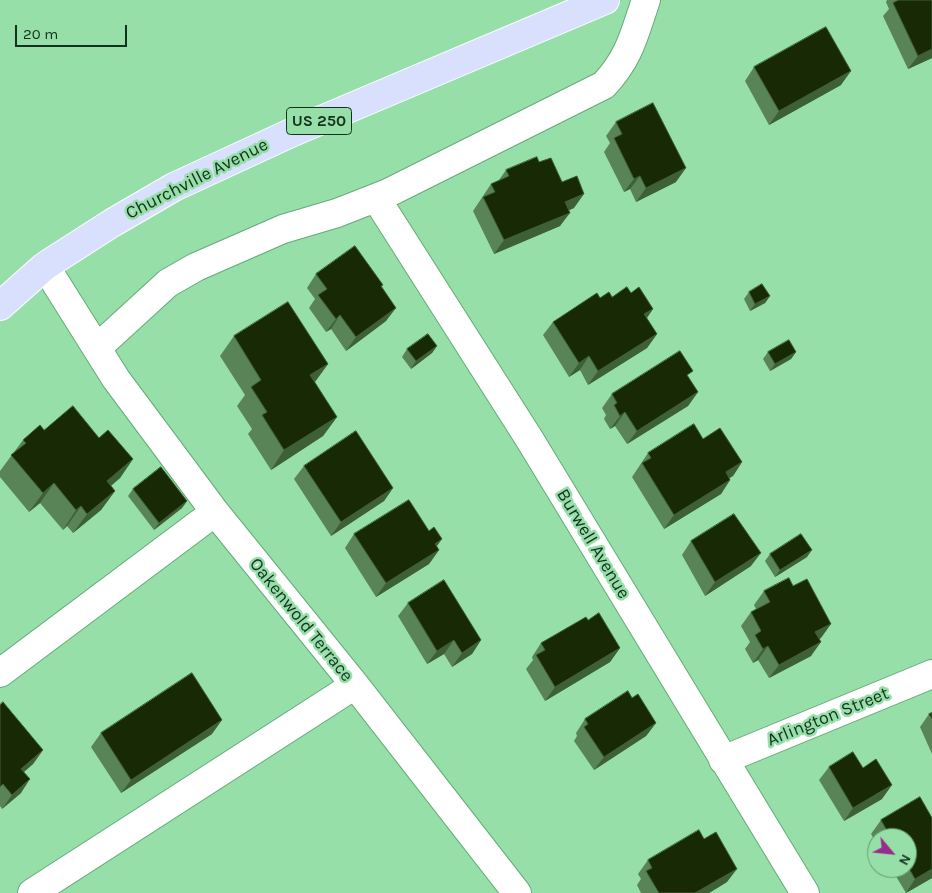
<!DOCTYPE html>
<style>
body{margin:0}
#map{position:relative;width:932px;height:893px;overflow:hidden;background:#97dfa9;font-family:Karla,sans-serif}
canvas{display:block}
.north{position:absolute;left:867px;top:828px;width:50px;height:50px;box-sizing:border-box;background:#97dfa9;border:1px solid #639971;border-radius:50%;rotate:118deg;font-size:14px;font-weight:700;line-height:20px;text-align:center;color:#14311d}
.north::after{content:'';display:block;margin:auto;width:18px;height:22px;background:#972c8e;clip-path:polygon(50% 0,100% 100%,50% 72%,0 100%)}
.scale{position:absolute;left:15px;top:25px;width:112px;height:22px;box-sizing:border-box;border:2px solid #14311d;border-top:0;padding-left:6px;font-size:15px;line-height:18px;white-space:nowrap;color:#14311d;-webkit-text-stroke:4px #97dfa9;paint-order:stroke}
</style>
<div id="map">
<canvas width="932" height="893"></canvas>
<div class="north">N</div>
<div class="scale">20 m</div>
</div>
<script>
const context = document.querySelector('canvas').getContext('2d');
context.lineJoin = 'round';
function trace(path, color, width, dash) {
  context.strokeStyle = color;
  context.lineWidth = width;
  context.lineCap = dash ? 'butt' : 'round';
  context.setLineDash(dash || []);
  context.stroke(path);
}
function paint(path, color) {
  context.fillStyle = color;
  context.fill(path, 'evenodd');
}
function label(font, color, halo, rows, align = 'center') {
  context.font = font + ' Karla,sans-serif';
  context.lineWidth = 5;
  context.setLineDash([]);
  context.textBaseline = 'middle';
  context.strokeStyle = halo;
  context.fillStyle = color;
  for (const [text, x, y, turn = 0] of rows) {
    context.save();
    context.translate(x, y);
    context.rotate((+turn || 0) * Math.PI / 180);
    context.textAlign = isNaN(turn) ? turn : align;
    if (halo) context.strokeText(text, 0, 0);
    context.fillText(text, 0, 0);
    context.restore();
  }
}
const minor = new Path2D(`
 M376 198 530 440 805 893
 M45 266 116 379 215 512 355 685 517 893
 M97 348 168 283 196 267 283 229 337 213 388 193 604 85C630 57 634 35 646 0
 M0 673 215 512
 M723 760 932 674
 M32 893 355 685`);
const major = new Path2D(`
 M0 306 45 266 112 223 174 187 293 132 605 0`);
const wall = new Path2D(`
 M887 0H932V58L908 69 883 16 889 9 886 2Z
 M754 67 841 85 769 125 745 81Z
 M616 122 676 182 636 202 630 189 624 192 604 152 610 143 606 136Z
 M539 162 574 208 569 210 560 226 494 254 473 211 491 184 499 180 506 170Z
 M316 274 381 287 386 321 346 351 331 329 326 332 309 308 315 299 307 288Z
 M749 292 770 296 765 303 750 311 744 299Z
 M631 293 653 309 647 318 657 334 647 348 588 385 580 370 569 377 543 335 553 322 600 298 612 297Z
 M234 336 328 364 315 382 337 417 323 436 271 470 248 434 252 429 237 406 245 395 220 356Z
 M437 346 432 353 411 369 402 357 407 349Z
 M768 352H796L791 359 770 371 763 359Z
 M688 377 698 392 688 406 627 444 615 426 610 429 604 419 606 415 602 408 612 394Z
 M44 430 99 438 133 459 120 478 111 486 115 491 101 510 73 533 67 526 63 530 40 503 29 512 0 477V471L23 440Z
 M703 439 742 462 733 476 729 478 730 480 721 494 664 529 632 477 648 453Z
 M304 466 393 488 384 501 331 536 294 479Z
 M133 489 187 501 182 508 154 530 128 496Z
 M354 534 437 546 439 550 429 564 376 597 345 548Z
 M691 541 751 566 705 596 682 555Z
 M770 554 807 557 775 577 765 561Z
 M764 591 821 638 819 639 811 656 769 678 758 660 753 663 745 649 750 642 741 626 751 612 756 609 754 605Z
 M408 603 481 640 472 654 452 667 444 654 427 664 398 616Z
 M588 620 620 648 610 662 545 701 526 669 533 660 532 657 541 643Z
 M632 698 656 723 646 736 594 770 574 741 577 736 576 733 585 719Z
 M0 705 43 750 33 764 24 772 21 793 2 809 0 806Z
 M932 713V754L920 727 929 714Z
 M101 733 212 734 121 793 91 747Z
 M829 767 882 799 844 821 819 780Z
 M920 797 932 818V878L906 893 891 868H907V838H877V844L871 834 881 820Z
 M648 860 727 882 709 893H641L637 885 641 879 638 874Z`);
const shadedWall = new Path2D(`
 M932 49V58L908 69 918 56Z
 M851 71 841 85 769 125 779 111Z
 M686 168 676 182 636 202 646 188Z
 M640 176 630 189 624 192 634 179Z
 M584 194 574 208 556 216 565 202Z
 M570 213 560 226 494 254 504 240Z
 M770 296 765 303 750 311 755 304Z
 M396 308 386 321 346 351 356 337Z
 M653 309 643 323 644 314Z
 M340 315 331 329 326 332 336 319Z
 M657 334 647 348 588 385 598 371Z
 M437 346 432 353 411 369 416 361Z
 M796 352 791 359 770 371 775 364Z
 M589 356 580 370 569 377 579 363Z
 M328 364 314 383 310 375Z
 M698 392 688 406 627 444 637 431Z
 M625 412 615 426 610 429 620 416Z
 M337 417 323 436 271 470 284 450Z
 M133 459 120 478 94 500 107 481Z
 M742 462 733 476 716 486 726 472Z
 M730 480 721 494 664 529 674 515Z
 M54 483 40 503 29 512 43 493Z
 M393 488 384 501 331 536 341 522Z
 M115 491 101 510 73 533 87 514Z
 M187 501 182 508 154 530 159 523Z
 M81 506 67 526 63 530 76 510Z
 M442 539 432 553 435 544Z
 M439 550 429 564 376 597 386 583Z
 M812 550 807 557 775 577 780 570Z
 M761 553 751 566 705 596 715 582Z
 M831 624 821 638 805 646 815 632Z
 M454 640 444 654 427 664 437 651Z
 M481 640 472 654 452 667 462 653Z
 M821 642 811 656 769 678 779 665Z
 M768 646 758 660 753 663 763 649Z
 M620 648 610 662 545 701 555 687Z
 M222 720 212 734 121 793 131 780Z
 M656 723 646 736 594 770 604 757Z
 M43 750 33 764 12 782 21 769Z
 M30 779 21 793 2 809 12 795Z
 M892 785 882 799 844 821 853 808Z
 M737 869 727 882 709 893H695Z
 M932 869V878L906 893 915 879Z`);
const building = new Path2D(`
 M899 0H932V49L918 56 893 3Z
 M826 27 851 71 779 111 754 67Z
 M653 103 686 168 646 188 640 176 634 179 614 138 622 134 616 122Z
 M537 157 539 162 551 158 562 182 577 176 584 194 565 202 570 213 504 240 483 197 495 192 491 184 509 176 506 170Z
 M355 246 383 285 381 286 396 308 356 337 340 315 336 319 318 295 327 289 316 274Z
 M762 284 770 296 755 304 749 292Z
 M627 287 631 293 639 287 653 309 644 314 657 334 598 371 589 356 579 363 553 322 597 293 600 298 609 292 612 297Z
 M288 302 328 364 310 375 337 417 284 450 262 415 267 412 251 387 261 380 234 336Z
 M428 334 437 346 416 361 407 349Z
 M789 340 796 352 775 364 768 352Z
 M680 351 693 371 687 375 698 392 637 431 625 412 620 416 614 405 617 403 612 394Z
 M73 406 99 438 108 430 133 459 107 481 115 491 87 514 81 506 76 510 54 483 43 493 11 455 26 443 23 440 40 425 44 430Z
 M694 424 703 439 720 428 742 462 726 472 730 480 674 515 642 463 651 458 648 453Z
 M356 431 393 488 341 522 304 466Z
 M161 467 187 501 159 523 133 489Z
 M409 500 429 531 434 527 442 539 435 544 439 550 386 583 354 534Z
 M734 514 761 553 715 582 691 541Z
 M801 534 812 550 780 570 770 554Z
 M789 578 793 586 807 579 831 624 815 632 821 642 779 665 768 646 763 649 755 635 761 631 751 612 770 602 764 591Z
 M444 580 481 640 462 653 454 640 437 651 408 603Z
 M599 613 620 648 555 687 536 655 545 650 541 643 586 617 588 620Z
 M192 673 222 720 131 780 101 733Z
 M628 691 632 698 638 694 656 723 604 757 584 727 588 724 585 719Z
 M3 702 43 750 21 769 30 779 12 795 3 784 0 787V705Z
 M932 713V719L929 714Z
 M853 752 863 768 876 759 892 785 853 808 829 767Z
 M920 797 932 818V869L915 879 907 865V838H891L881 820Z
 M699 830 704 839 716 832 737 869 695 893H659L646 871 652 868 648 860Z`);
const shields = [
 [319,121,65]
];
const shieldNames = [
 ["US 250",319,121]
];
const streetNames = [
 ["Churchville Avenue",197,179,-27],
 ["Burwell Avenue",593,544,59],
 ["Oakenwold Terrace",301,620,51],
 ["Arlington Street",828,717,-22]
];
trace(minor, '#64ab77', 30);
trace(major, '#fff', 30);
trace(minor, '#fff', 28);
trace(major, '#d8e0fd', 28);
paint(wall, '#588457');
paint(shadedWall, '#3e6036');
paint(building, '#182905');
trace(building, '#3e6036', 1);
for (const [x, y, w] of shields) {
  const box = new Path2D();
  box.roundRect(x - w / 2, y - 13.5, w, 27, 4);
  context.fillStyle = '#97dfa9';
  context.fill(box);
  trace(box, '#14311d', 1);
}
label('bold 16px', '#14311d', null, shieldNames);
label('18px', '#14311d', '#97dfa9', streetNames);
</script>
